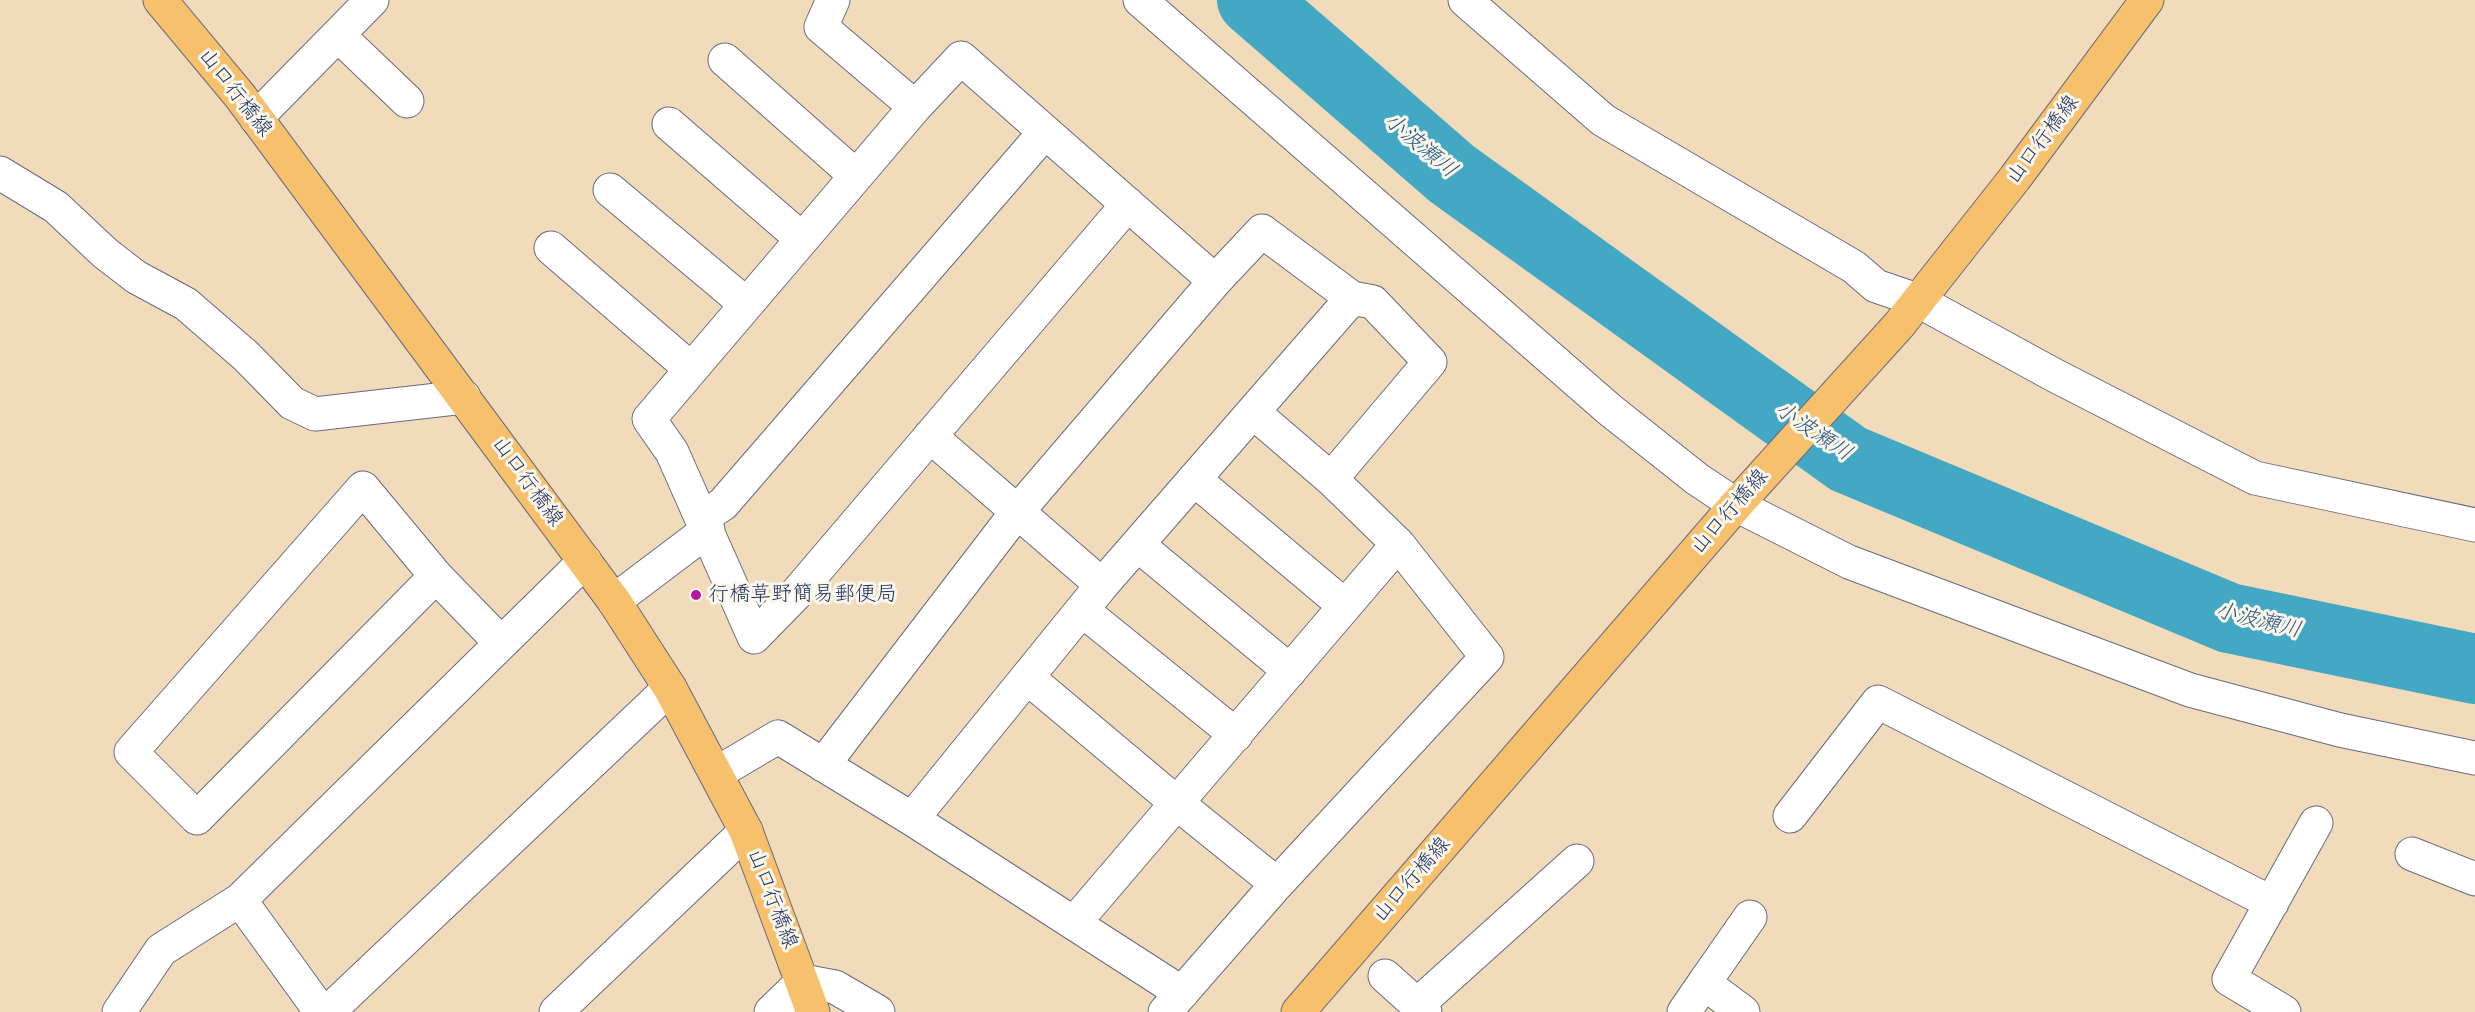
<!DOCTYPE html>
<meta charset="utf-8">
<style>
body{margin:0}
canvas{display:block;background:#f1dbba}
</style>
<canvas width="2475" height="1012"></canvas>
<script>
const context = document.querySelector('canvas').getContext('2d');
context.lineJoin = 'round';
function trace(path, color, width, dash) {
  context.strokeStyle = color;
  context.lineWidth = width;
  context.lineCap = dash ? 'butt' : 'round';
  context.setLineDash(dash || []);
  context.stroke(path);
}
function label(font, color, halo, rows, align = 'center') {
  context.font = font + ' Sriracha,"Klee One",sans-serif';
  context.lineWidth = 6;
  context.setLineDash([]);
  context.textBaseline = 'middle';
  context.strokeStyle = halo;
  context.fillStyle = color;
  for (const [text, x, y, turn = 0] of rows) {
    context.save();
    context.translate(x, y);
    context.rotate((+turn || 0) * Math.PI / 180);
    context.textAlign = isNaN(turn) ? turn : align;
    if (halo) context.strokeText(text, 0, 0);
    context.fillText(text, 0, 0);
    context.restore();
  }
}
const river = new Path2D(`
 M1252 0 1452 174 1848 459 2229 618 2475 669`);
const minor = new Path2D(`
 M833 0 821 27 915 107
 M1140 0 1610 410 1697 479 1736 505 1849 562 2190 690 2340 730 2475 758
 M1465 0 1603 120 1854 267 1876 286 1917 300 2054 375 2255 478 2475 525
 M338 35 407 101
 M725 60 856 176
 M256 118 372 0
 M669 124 802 239
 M0 173 56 207 105 253 136 277 186 304 246 356 292 403 315 414 464 397
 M610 190 746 304
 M1128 204 795 595 754 637 672 452 649 419 915 107 961 58 1215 281
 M551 248 691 369
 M930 436 1102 585
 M1194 479 1345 606
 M702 518 723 504 1045 132
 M1138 545 1290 671
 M436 576 197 818 131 752 363 488 436 576 500 642
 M614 601 708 530
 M1082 610 1236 735
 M1028 678 1178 804 1277 884
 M823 765 1017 512 1215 281 1262 231 1352 298 1373 302 1430 362 1331 479
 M717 773 778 737 912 819 1182 993
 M1790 816 1878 702 2272 903
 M912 819 1102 585 1352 298
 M2412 854 2475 879
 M1075 922 1398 544
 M1385 976 1425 1012
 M1704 983 1750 917
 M1417 1005 1577 861
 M119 1012 161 950 240 900
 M321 1012 240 900 585 561
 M328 1012 670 688
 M556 1012 746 831
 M771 1012 803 981 835 987 878 1012
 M1165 1012 1277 884 1487 657 1398 544 1331 479 1253 412
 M1684 1012 1704 983 1743 1012
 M2284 1012 2229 979 2316 823`);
const major = new Path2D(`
 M160 0 240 96 614 601 670 688 746 831 813 1012
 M1298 1012 1736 505 1899 325 2015 178 2147 0`);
const markers = [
 [696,595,6,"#b5179e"]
];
const streetNames = [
 ["山口行橋線",235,93,52],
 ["山口行橋線",2043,140,-53],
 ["山口行橋線",527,482,54],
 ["山口行橋線",1730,512,-49],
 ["山口行橋線",1412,880,-49],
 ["山口行橋線",772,899,69]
];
const poiNames = [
 ["行橋草野簡易郵便局",708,595]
];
const waterNames = [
 ["小波瀬川",1420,146,40],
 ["小波瀬川",1813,432,34],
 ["小波瀬川",2258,621,14]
];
trace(river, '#42a8c3', 70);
trace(minor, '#666b7e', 35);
trace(major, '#666b7e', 35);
trace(minor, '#fff', 33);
trace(major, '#f7c06c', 33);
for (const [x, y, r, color] of markers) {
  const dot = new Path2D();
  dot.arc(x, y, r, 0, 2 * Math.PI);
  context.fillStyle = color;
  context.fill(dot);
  trace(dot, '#fbf7ec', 2);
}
label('21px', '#1b2f5e', '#fbf7ec', streetNames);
label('21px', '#1b2f5e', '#fbf7ec', poiNames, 'left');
label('italic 22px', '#295981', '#fbf7ec', waterNames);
</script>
